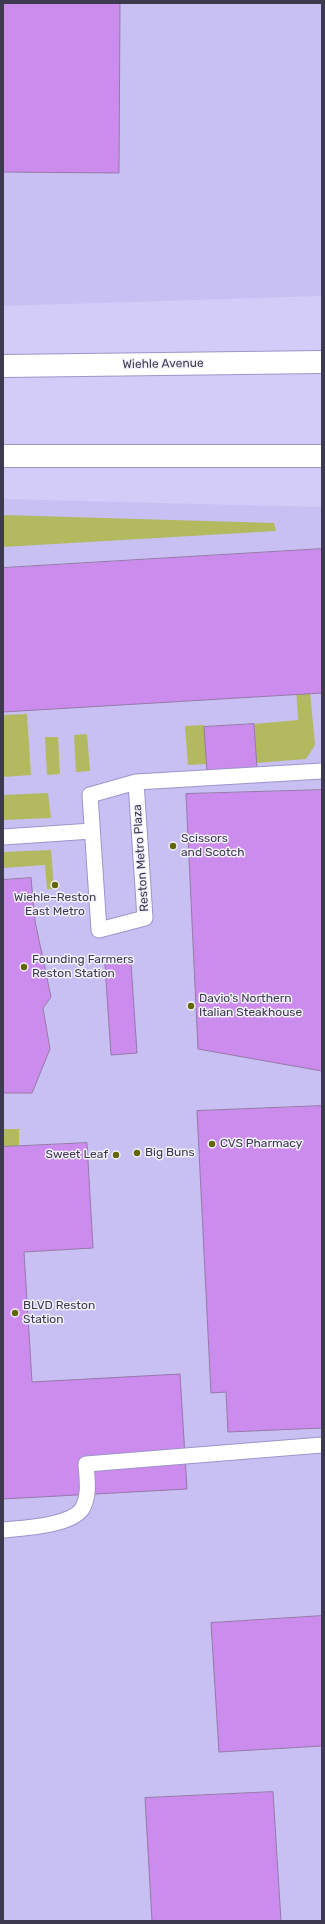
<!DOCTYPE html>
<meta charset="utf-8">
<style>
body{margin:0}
#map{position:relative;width:325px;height:1924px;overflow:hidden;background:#d3ccf9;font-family:Rubik,sans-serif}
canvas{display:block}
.frame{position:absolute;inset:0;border:4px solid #3d394f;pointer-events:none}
</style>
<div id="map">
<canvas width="325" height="1924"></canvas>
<div class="frame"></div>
</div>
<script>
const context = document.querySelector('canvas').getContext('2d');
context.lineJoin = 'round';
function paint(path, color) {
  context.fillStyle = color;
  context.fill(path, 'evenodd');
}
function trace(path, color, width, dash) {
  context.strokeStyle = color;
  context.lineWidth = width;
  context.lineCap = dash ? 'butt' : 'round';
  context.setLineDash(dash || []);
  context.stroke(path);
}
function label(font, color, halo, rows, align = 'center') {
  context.font = font + ' Rubik,sans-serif';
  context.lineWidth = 3;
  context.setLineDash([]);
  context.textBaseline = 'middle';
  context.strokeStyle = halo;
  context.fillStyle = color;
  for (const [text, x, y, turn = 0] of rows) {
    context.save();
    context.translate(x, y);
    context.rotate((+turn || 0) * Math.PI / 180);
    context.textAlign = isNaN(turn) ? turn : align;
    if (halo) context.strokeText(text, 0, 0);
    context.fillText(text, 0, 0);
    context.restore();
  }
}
const built = new Path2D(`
 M3 3H322V296L3 306Z
 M3 499 322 507V1921H3Z`);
const green = new Path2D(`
 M3 515 274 523 276 531 3 547Z
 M309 681 315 745 306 759 256 763 254 724 298 720 296 686Z
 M27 714 31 775 3 777V715Z
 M204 725 207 764 188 765 185 726Z
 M87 734 90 771 76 772 74 735Z
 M45 737H58L60 774 47 775Z
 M48 793 51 818 3 820V795Z
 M51 850 54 889H47L45 865 3 868V852Z
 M3 1129H19V1146L3 1147Z`);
const building = new Path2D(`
 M3 3H120L119 173 3 172Z
 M322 549V693L3 712V568Z
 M254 724 257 769 207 772 204 727Z
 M322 790V1071L198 1049 186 794Z
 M31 878 35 921 51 997 43 1008 50 1049 32 1093H3V880Z
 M131 963 137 1053 111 1055 105 965Z
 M322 1106V1428L228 1432 226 1392 211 1393 197 1111Z
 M87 1143 93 1248 24 1252 32 1382 180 1374 187 1489 3 1499V1147Z
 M322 1616V1746L219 1752 211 1623Z
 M273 1792 281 1921H152L145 1798Z`);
const service = new Path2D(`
 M136 782 145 918 99 930 90 795Z
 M136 782 322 771
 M3 837 92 831
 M3 1530C22 1528 70 1526 82 1509 90 1496 87 1478 86 1464L322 1445`);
const secondary = new Path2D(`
 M3 366 322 362
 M3 456H322`);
const markers = [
 [173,846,4,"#626704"],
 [55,885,4,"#626704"],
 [24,967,4,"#626704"],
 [191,1006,4,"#626704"],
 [212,1144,4,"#626704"],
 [137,1153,4,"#626704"],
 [116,1155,4,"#626704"],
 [15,1313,4,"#626704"]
];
const streetNames = [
 ["Wiehle Avenue",163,364,-1],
 ["Reston Metro Plaza",141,858,-94]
];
const poiNames = [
 ["Scissors",181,839],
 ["and Scotch",181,853],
 ["Wiehle–Reston",55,898,"center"],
 ["East Metro",55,912,"center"],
 ["Founding Farmers",32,960],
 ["Reston Station",32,974],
 ["Davio's Northern",199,999],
 ["Italian Steakhouse",199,1013],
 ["CVS Pharmacy",220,1144],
 ["Big Buns",145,1153],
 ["Sweet Leaf",108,1155,"right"],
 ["BLVD Reston",23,1306],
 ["Station",23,1320]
];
paint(built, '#c8c0f2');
paint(green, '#b2b95f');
paint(building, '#cb8cee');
trace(building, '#9779a9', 1);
trace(service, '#9e94c9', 17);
trace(secondary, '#9e94c9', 24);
trace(service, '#fff', 15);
trace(secondary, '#fff', 22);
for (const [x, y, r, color] of markers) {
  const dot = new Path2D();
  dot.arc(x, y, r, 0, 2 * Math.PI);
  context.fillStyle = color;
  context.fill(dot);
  trace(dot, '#f3f2fd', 1.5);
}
label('12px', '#3d394f', '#f3f2fd', streetNames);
label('12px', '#3d394f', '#f3f2fd', poiNames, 'left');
</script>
